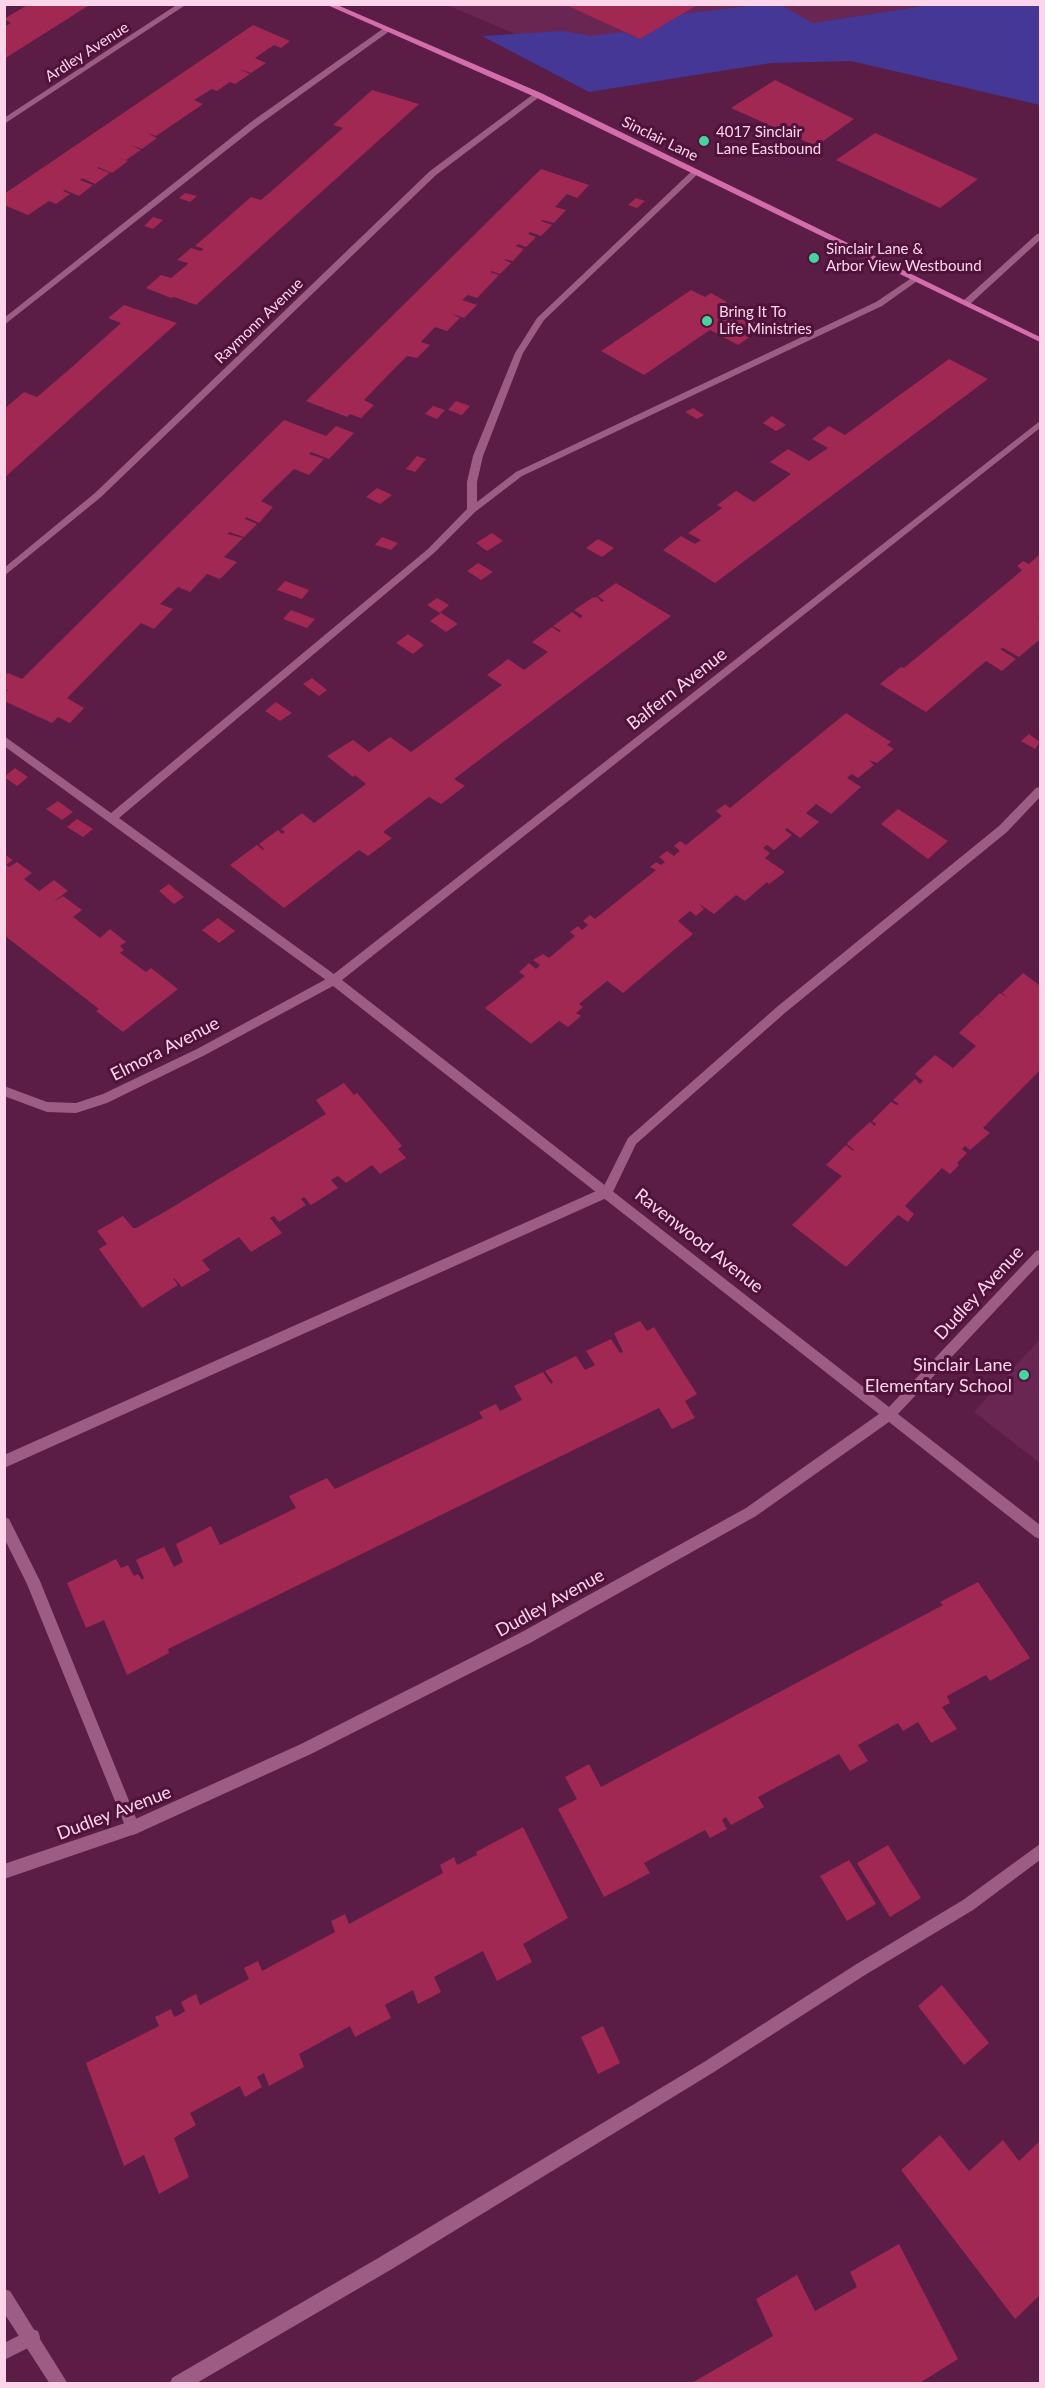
<!DOCTYPE html>
<style>
body{margin:0}
#map{position:relative;width:1045px;height:2388px;overflow:hidden;background:#5b1d45;font-family:Lato,sans-serif}
canvas{display:block}
.frame{position:absolute;inset:0;border:6px solid #fcd5ea;pointer-events:none}
</style>
<div id="map">
<canvas width="1045" height="2388"></canvas>
<div class="frame"></div>
</div>
<script>
const context = document.querySelector('canvas').getContext('2d');
context.lineJoin = 'round';
function paint(path, color) {
  context.fillStyle = color;
  context.fill(path, 'evenodd');
}
function trace(path, color, width, dash) {
  context.strokeStyle = color;
  context.lineWidth = width;
  context.lineCap = dash ? 'butt' : 'round';
  context.setLineDash(dash || []);
  context.stroke(path);
}
function label(font, color, halo, rows, align = 'center') {
  context.font = font + ' Lato,sans-serif';
  context.lineWidth = 6;
  context.setLineDash([]);
  context.textBaseline = 'middle';
  context.strokeStyle = halo;
  context.fillStyle = color;
  for (const [text, x, y, turn = 0] of rows) {
    context.save();
    context.translate(x, y);
    context.rotate((+turn || 0) * Math.PI / 180);
    context.textAlign = isNaN(turn) ? turn : align;
    if (halo) context.strokeText(text, 0, 0);
    context.fillText(text, 0, 0);
    context.restore();
  }
}
const built = new Path2D(`
 M447 5H929L577 60Z
 M1040 1339V1463L974 1412Z`);
const green = new Path2D(`
 M757 5H780L813 23 929 5H1040V105L851 61 771 63 589 92 482 36 563 31 591 36 623 32 640 39 682 14Z`);
const building = new Path2D(`
 M29 4H91L4 59V27L11 23 4 19Z
 M564 4H699L640 39Z
 M253 25 290 41 281 48 274 45 255 58 266 63 251 73 239 69 250 74 235 84 230 82 217 91 212 89 194 100 203 104 156 136 147 133 157 138 142 149 130 145 141 150 126 160 114 156 128 161 112 173 98 167 97 168 110 173 95 184 82 178 80 180 93 185 79 196 65 190 63 191 70 194 56 204 49 201 28 215 4 205V194Z
 M775 80 854 119 816 146 731 108Z
 M372 90 419 104 196 305 174 297 171 298 146 288 161 275 171 278 187 265 188 263 177 260 191 248 201 251 204 249 195 246 251 197 261 200 275 188 343 128 333 125Z
 M875 133 978 179 940 208 836 160Z
 M541 169 589 185 577 198 567 194 555 207 566 210 554 223 542 220 541 221 552 225 541 236 530 232 528 234 536 237 526 247 518 244 516 246 524 249 513 261 503 259 511 263 500 274 491 271 490 272 499 275 477 298 468 295 462 300 477 305 464 318 450 313 460 318 447 331 435 327 421 342 430 345 417 358 407 356 392 371 364 400 374 405 361 418 350 414 347 417 306 401Z
 M185 193 197 196 190 202 179 198Z
 M636 198 645 201 637 208 628 205Z
 M153 217 163 220 153 229 144 226Z
 M691 290 705 297 711 293 727 302 722 305 764 327 738 345 710 330 644 375 601 351Z
 M124 305 177 323 4 478V409L24 392 37 397 72 367 121 323 108 318Z
 M949 359 988 379 715 583 663 550 681 536 695 544 701 540 688 533 722 508 717 505 736 491 754 502 791 474 770 462 788 449 809 461 828 448 812 439 829 426 845 435Z
 M456 401 470 406 462 415 448 410Z
 M433 406 445 410 437 419 425 414Z
 M693 408 704 415 697 419 685 412Z
 M772 416 786 425 776 431 763 423Z
 M284 420 326 436 336 426 354 433 329 459 311 452 309 454 324 459 309 475 294 469 261 501 273 507 259 523 246 517 245 519 257 524 244 537 229 532 228 534 243 538 224 557 237 562 220 579 207 574 190 592 178 587 160 604 173 609 154 629 141 623 67 698 84 708 70 723 58 717 52 723 4 701V694L8 690 4 689V676L8 673 22 679Z
 M417 456 426 459 415 472 406 469Z
 M377 488 392 495 380 504 366 497Z
 M492 533 503 541 487 551 476 543Z
 M382 537 398 543 391 550 375 545Z
 M598 539 614 548 602 557 586 548Z
 M1040 554V616L1038 618 1040 620V642L1038 641 1019 657 1003 648 1000 649 1016 659 1002 671 986 661 926 712 880 684 901 667 904 668 1013 578 1022 570 1017 566 1023 561 1029 564Z
 M478 563 493 572 481 580 467 571Z
 M285 581 309 590 302 599 277 590Z
 M616 583 671 616 454 779 465 786 441 804 429 797 383 832 392 838 368 856 359 850 284 908 230 865 257 845 263 850 264 849 259 844 278 830 282 834 285 832 281 829 302 813 314 823 366 784 355 775 353 777 327 756 353 740 369 752 390 737 411 752 502 685 487 675 508 659 524 670 548 652 532 642 552 627 559 632 561 631 553 626 572 612 580 618 583 616 574 610 592 598 597 597 602 602 604 601 598 596Z
 M437 598 449 605 440 613 427 605Z
 M291 610 315 619 307 628 283 619Z
 M441 613 458 624 446 632 430 621Z
 M408 634 424 645 413 654 396 643Z
 M312 678 327 690 319 696 303 684Z
 M276 702 292 713 280 721 265 711Z
 M846 713 891 742 887 745 894 749 877 763 869 760 874 765 858 778 852 774 847 778 861 787 831 814 816 804 806 813 819 822 800 838 787 828 785 830 792 835 774 850 767 845 763 848 770 853 765 858 785 872 769 884 767 882 745 901 736 895 714 914 698 903 704 909 696 916 690 911 678 921 693 934 623 993 607 981 579 1004 583 1007 576 1013 581 1016 568 1027 559 1021 531 1044 485 1008 525 976 519 972 529 963 536 969 540 965 533 960 543 954 549 958 575 936 570 932 578 926 582 930 588 925 583 921 590 915 595 919 656 870 650 867 656 862 661 865 665 862 659 857 667 851 674 856 677 853 680 851 674 846 680 841 686 845 722 816 716 811 725 804 730 808Z
 M1029 734 1040 742 1035 749 1021 741Z
 M15 768 28 777 17 786 4 777Z
 M58 801 73 812 62 820 46 809Z
 M898 809 948 841 928 859 881 824Z
 M77 819 93 829 83 837 67 827Z
 M4 854 13 860 6 865 9 867 17 862 32 873 24 879 39 891 54 880 68 891 53 902 63 896 82 910 73 917 76 919 100 938 110 929 126 942 120 946 124 950 120 953 146 972 151 968 178 989 123 1032 96 1011 99 1009 4 935Z
 M169 884 184 897 174 904 159 891Z
 M218 918 235 931 219 943 202 930Z
 M1023 973 1039 985 1040 983V1070L983 1128 990 1133 970 1150 965 1146 962 1149 967 1153 957 1163 959 1165 950 1174 942 1168 905 1206 914 1214 908 1222 898 1215 846 1267 792 1225 842 1176 826 1165 846 1145 853 1151 854 1150 847 1144 848 1142 870 1122 875 1126 876 1124 872 1121 891 1102 897 1105 899 1104 893 1100 915 1079 920 1084 923 1081 915 1074 935 1055 953 1068 976 1046 959 1033 977 1015 987 1020 978 1015 1000 993 1008 998 1002 993Z
 M344 1083 354 1095 357 1093 402 1146 398 1149 406 1158 380 1174 372 1165 346 1183 338 1176 331 1180 338 1188 311 1205 304 1197 301 1199 306 1205 279 1222 274 1216 270 1218 282 1233 251 1252 239 1237 202 1260 210 1270 182 1287 174 1278H173L178 1285 142 1308 99 1249 107 1244 97 1231 123 1216 133 1228H136L166 1211 326 1114 316 1100Z
 M640 1321 647 1331 654 1327 697 1394 685 1401 695 1418 672 1429 659 1408 657 1409 168 1649 169 1653 127 1675 104 1620 86 1628 67 1583 116 1559 121 1568 128 1565 134 1576 138 1574 142 1580 144 1578 136 1560 164 1547 174 1567 183 1562 176 1544 211 1526 220 1545 296 1508 289 1496 327 1478 335 1489 483 1418 479 1412 496 1404 500 1411 522 1400 514 1386 543 1372 551 1384 553 1382 545 1371 576 1356 585 1370 595 1365 586 1351 611 1339 620 1353 623 1352 614 1333Z
 M978 1582 1030 1658 990 1681 986 1675 947 1696 950 1703 942 1707 957 1729 931 1743 918 1722 903 1731 898 1723 858 1745 868 1761 850 1771 839 1754 758 1797 764 1807 731 1825 726 1817 722 1820 727 1829 710 1838 705 1830 644 1863 650 1873 604 1897 558 1809 577 1799 565 1777 589 1764 601 1787 943 1605 940 1602Z
 M523 1827 568 1918 523 1944 532 1962 497 1981 483 1951 434 1977 441 1992 439 1993 418 2004 413 1990 385 2005 391 2018 355 2037 350 2026 299 2054 304 2067 269 2086 264 2073 257 2077 262 2087 245 2097 240 2086 190 2113 196 2125 174 2138 189 2177 159 2194 144 2155 124 2166 86 2063 159 2026 155 2017 171 2009 174 2017 179 2015 185 2011 181 2002 196 1994 200 2005 249 1979 244 1968 258 1961 262 1971 335 1932 331 1921 345 1914 349 1924 443 1873 440 1865 454 1857 457 1865 477 1855 476 1852Z
 M888 1845 921 1898 890 1917 857 1863Z
 M849 1860 876 1904 847 1921 820 1876Z
 M942 1985 989 2043 964 2065 918 2006Z
 M603 2026 620 2063 598 2074 581 2037Z
 M940 2135 969 2171 1003 2140 1019 2161 1040 2141V2295L1015 2319 901 2170Z
 M899 2244 958 2359 918 2384H690L773 2336 756 2299 797 2275 815 2311 857 2287 850 2272Z`);
const service = new Path2D(`
 M384 28 391 30 257 126 4 325V318L251 122Z
 M694 169 701 171 544 320 523 353 483 456 477 482V502L516 472 876 302 913 277 920 279 882 306 522 476 475 512 434 553 119 818 338 977 340 980 338 983H330L4 746V736L111 813 428 549 467 509V482L473 456 515 353 537 318Z
 M1040 787V797L1007 832 786 1012 636 1144 611 1196 4 1468V1455L603 1188 628 1138 778 1006 999 826 1036 788Z
 M4 1517 9 1519 40 1581 140 1828 138 1833 133 1835 128 1833 27 1584 4 1538Z
 M1040 1844V1860L973 1910 865 1975 714 2072 392 2269 195 2384H170L172 2378 380 2257 704 2062 855 1965 963 1900Z
 M32 2329 38 2331 40 2337 38 2343 4 2360V2343Z`);
const minor = new Path2D(`
 M178 4H187L4 124V118Z
 M535 93 542 95 436 175 101 497 4 576V568L95 493 430 171Z
 M1037 234H1040V240L969 305H963V301Z
 M1040 421V428L342 980 889 1407 1036 1251 1040 1250V1263L898 1414 1040 1525V1539L1035 1537 889 1422 756 1516 530 1643 311 1754 138 1833 4 1879V1864L131 1821 301 1744 520 1633 746 1508 879 1414 333 986 205 1055 107 1103 76 1113 47 1112 4 1096V1086L47 1102 76 1103 103 1094 197 1049 330 977Z
 M4 2289 10 2291 68 2384H50L4 2313Z`);
const secondary = new Path2D(`
 M325 4H335L541 93 1040 337V342L535 97Z`);
const markers = [
 [704,141,6,"#46d49e"],
 [814,258,6,"#46d49e"],
 [707,321,6,"#46d49e"],
 [1024,1375,6,"#46d49e"]
];
const farStreetnames = [
 ["Ardley Avenue",87,52,-33],
 ["Sinclair Lane",660,139,26],
 ["Raymonn Avenue",259,321,-44]
];
const farPoinames = [
 ["4017 Sinclair",716,132],
 ["Lane Eastbound",716,149],
 ["Sinclair Lane &",826,249],
 ["Arbor View Westbound",826,266],
 ["Bring It To",719,312],
 ["Life Ministries",719,329]
];
const streetNames = [
 ["Balfern Avenue",677,689,-38],
 ["Elmora Avenue",165,1049,-27],
 ["Ravenwood Avenue",699,1241,38],
 ["Dudley Avenue",979,1293,-47],
 ["Dudley Avenue",550,1603,-29],
 ["Dudley Avenue",114,1813,-21]
];
const poiNames = [
 ["Sinclair Lane",1012,1365],
 ["Elementary School",1012,1386]
];
paint(built, '#6a2652');
paint(green, '#443795');
paint(building, '#a02853');
paint(service, '#9d5c83');
paint(minor, '#9d5c83');
paint(secondary, '#d46dac');
for (const [x, y, r, color] of markers) {
  const dot = new Path2D();
  dot.arc(x, y, r, 0, 2 * Math.PI);
  context.fillStyle = color;
  context.fill(dot);
  trace(dot, '#4f123b', 2);
}
label('15px', '#fcd5ea', '#4f123b', farStreetnames);
label('15px', '#fcd5ea', '#4f123b', farPoinames, 'left');
label('18px', '#fcd5ea', '#4f123b', streetNames);
label('18px', '#fcd5ea', '#4f123b', poiNames, 'right');
</script>
